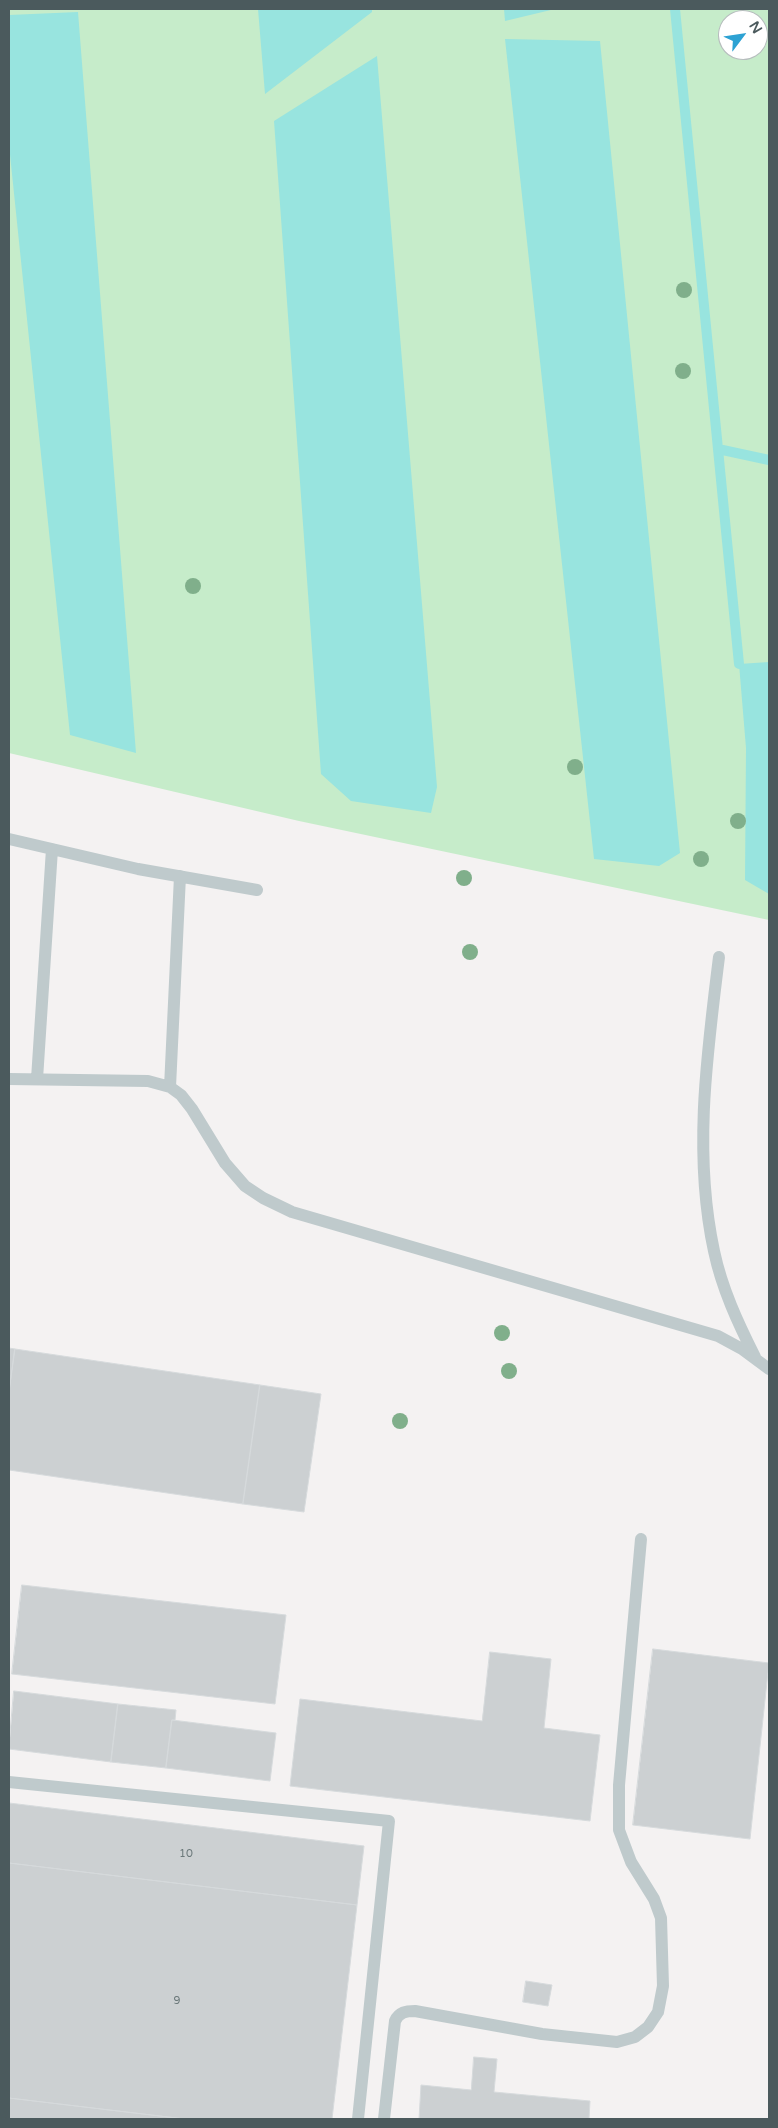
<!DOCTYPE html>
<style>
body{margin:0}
#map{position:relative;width:778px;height:2128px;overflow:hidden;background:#f4f2f2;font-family:"Varela Round",sans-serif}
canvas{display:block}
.frame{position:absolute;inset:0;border:10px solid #4b5a5d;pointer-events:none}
.north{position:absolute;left:718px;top:10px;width:50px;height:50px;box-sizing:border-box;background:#fff;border:1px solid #b7bdbe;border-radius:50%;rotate:59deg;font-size:14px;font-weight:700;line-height:20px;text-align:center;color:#4b5a5d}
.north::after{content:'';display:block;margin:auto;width:18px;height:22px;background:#2da2d3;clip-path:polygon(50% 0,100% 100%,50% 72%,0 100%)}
</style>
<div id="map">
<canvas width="778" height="2128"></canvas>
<div class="frame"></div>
<div class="north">N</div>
</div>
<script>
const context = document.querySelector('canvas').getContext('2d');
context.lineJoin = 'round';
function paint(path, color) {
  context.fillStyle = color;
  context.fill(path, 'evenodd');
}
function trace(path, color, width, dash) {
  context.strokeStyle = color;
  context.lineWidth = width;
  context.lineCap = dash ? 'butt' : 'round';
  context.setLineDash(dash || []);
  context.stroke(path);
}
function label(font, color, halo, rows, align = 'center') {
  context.font = font + ' "Varela Round",sans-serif';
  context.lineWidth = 4.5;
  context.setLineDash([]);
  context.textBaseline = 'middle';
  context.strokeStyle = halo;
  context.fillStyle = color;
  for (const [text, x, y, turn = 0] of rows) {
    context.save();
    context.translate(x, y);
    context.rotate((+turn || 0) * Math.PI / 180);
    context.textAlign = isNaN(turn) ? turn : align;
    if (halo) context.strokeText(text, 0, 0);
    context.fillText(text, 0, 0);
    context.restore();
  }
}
const green = new Path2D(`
 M9 9H769V920L299 821 9 753ZM728 20H758V50H728Z`);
const water = new Path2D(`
 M258 9H372V12L265 94Z
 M504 9H555L505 21Z
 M78 12 136 753 70 735 9 145V15Z
 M505 39 600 41 680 853 659 866 594 859Z
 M377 56 437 787 431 813 351 801 321 774 274 121Z
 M769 662V894L745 880 746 748 739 664Z`);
const stream = new Path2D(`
 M675 9 739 664
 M718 449 769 460`);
const building = new Path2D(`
 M9 1348 15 1349 9 1392Z
 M15 1349 260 1385 243 1504 9 1470V1392Z
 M260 1385 321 1394 304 1512 243 1504Z
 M22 1585 286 1615 275 1704 12 1674Z
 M653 1649 769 1663 750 1839 633 1825Z
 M490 1652 551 1659 544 1728 600 1735 590 1821 290 1786 300 1699 482 1721Z
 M14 1691 118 1704 111 1762 9 1749Z
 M118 1704 176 1710 175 1720H172L166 1768 111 1762Z
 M172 1720 276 1733 270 1781 166 1768Z
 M9 1803 364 1846 357 1905 9 1863Z
 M9 1863 357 1905 332 2119H185L9 2098Z
 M526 1981 552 1985 548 2006 523 2002Z
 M474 2057 497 2059 494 2092 590 2101 589 2119H419L421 2085 471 2090Z
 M9 2098 185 2119H9Z`);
const service = new Path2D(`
 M9 839 138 869 257 890
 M719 957C707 1054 693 1154 714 1251 722 1289 738 1323 755 1357
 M9 1079 148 1081 170 1087 181 1095 192 1109 225 1163 245 1186 263 1198 292 1212 718 1336 742 1349 769 1369
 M37 1079 52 849
 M170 1087 180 876
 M9 1782 389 1821 358 2119
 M384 2119 395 2021C399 2012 406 2011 415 2011L542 2034 617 2042 635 2037 648 2027 658 2012 663 1986 661 1918 654 1899 631 1862 619 1830V1785L641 1539`);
const trees = [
 [684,290],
 [683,371],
 [193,586],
 [575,767],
 [738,821],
 [701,859],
 [464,878],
 [470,952],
 [502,1333],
 [509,1371],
 [400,1421]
];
const numberNames = [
 ["10",186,1854],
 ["9",177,2001]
];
paint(green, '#c6ecca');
paint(water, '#98e4df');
trace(stream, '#98e4df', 10);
paint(building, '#ccd0d2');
trace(building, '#d6dadc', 1);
trace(service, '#bfcacc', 12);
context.fillStyle = '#80af8b';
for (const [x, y] of trees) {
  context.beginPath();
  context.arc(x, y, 8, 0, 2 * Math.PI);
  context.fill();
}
label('11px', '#6b787a', null, numberNames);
</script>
